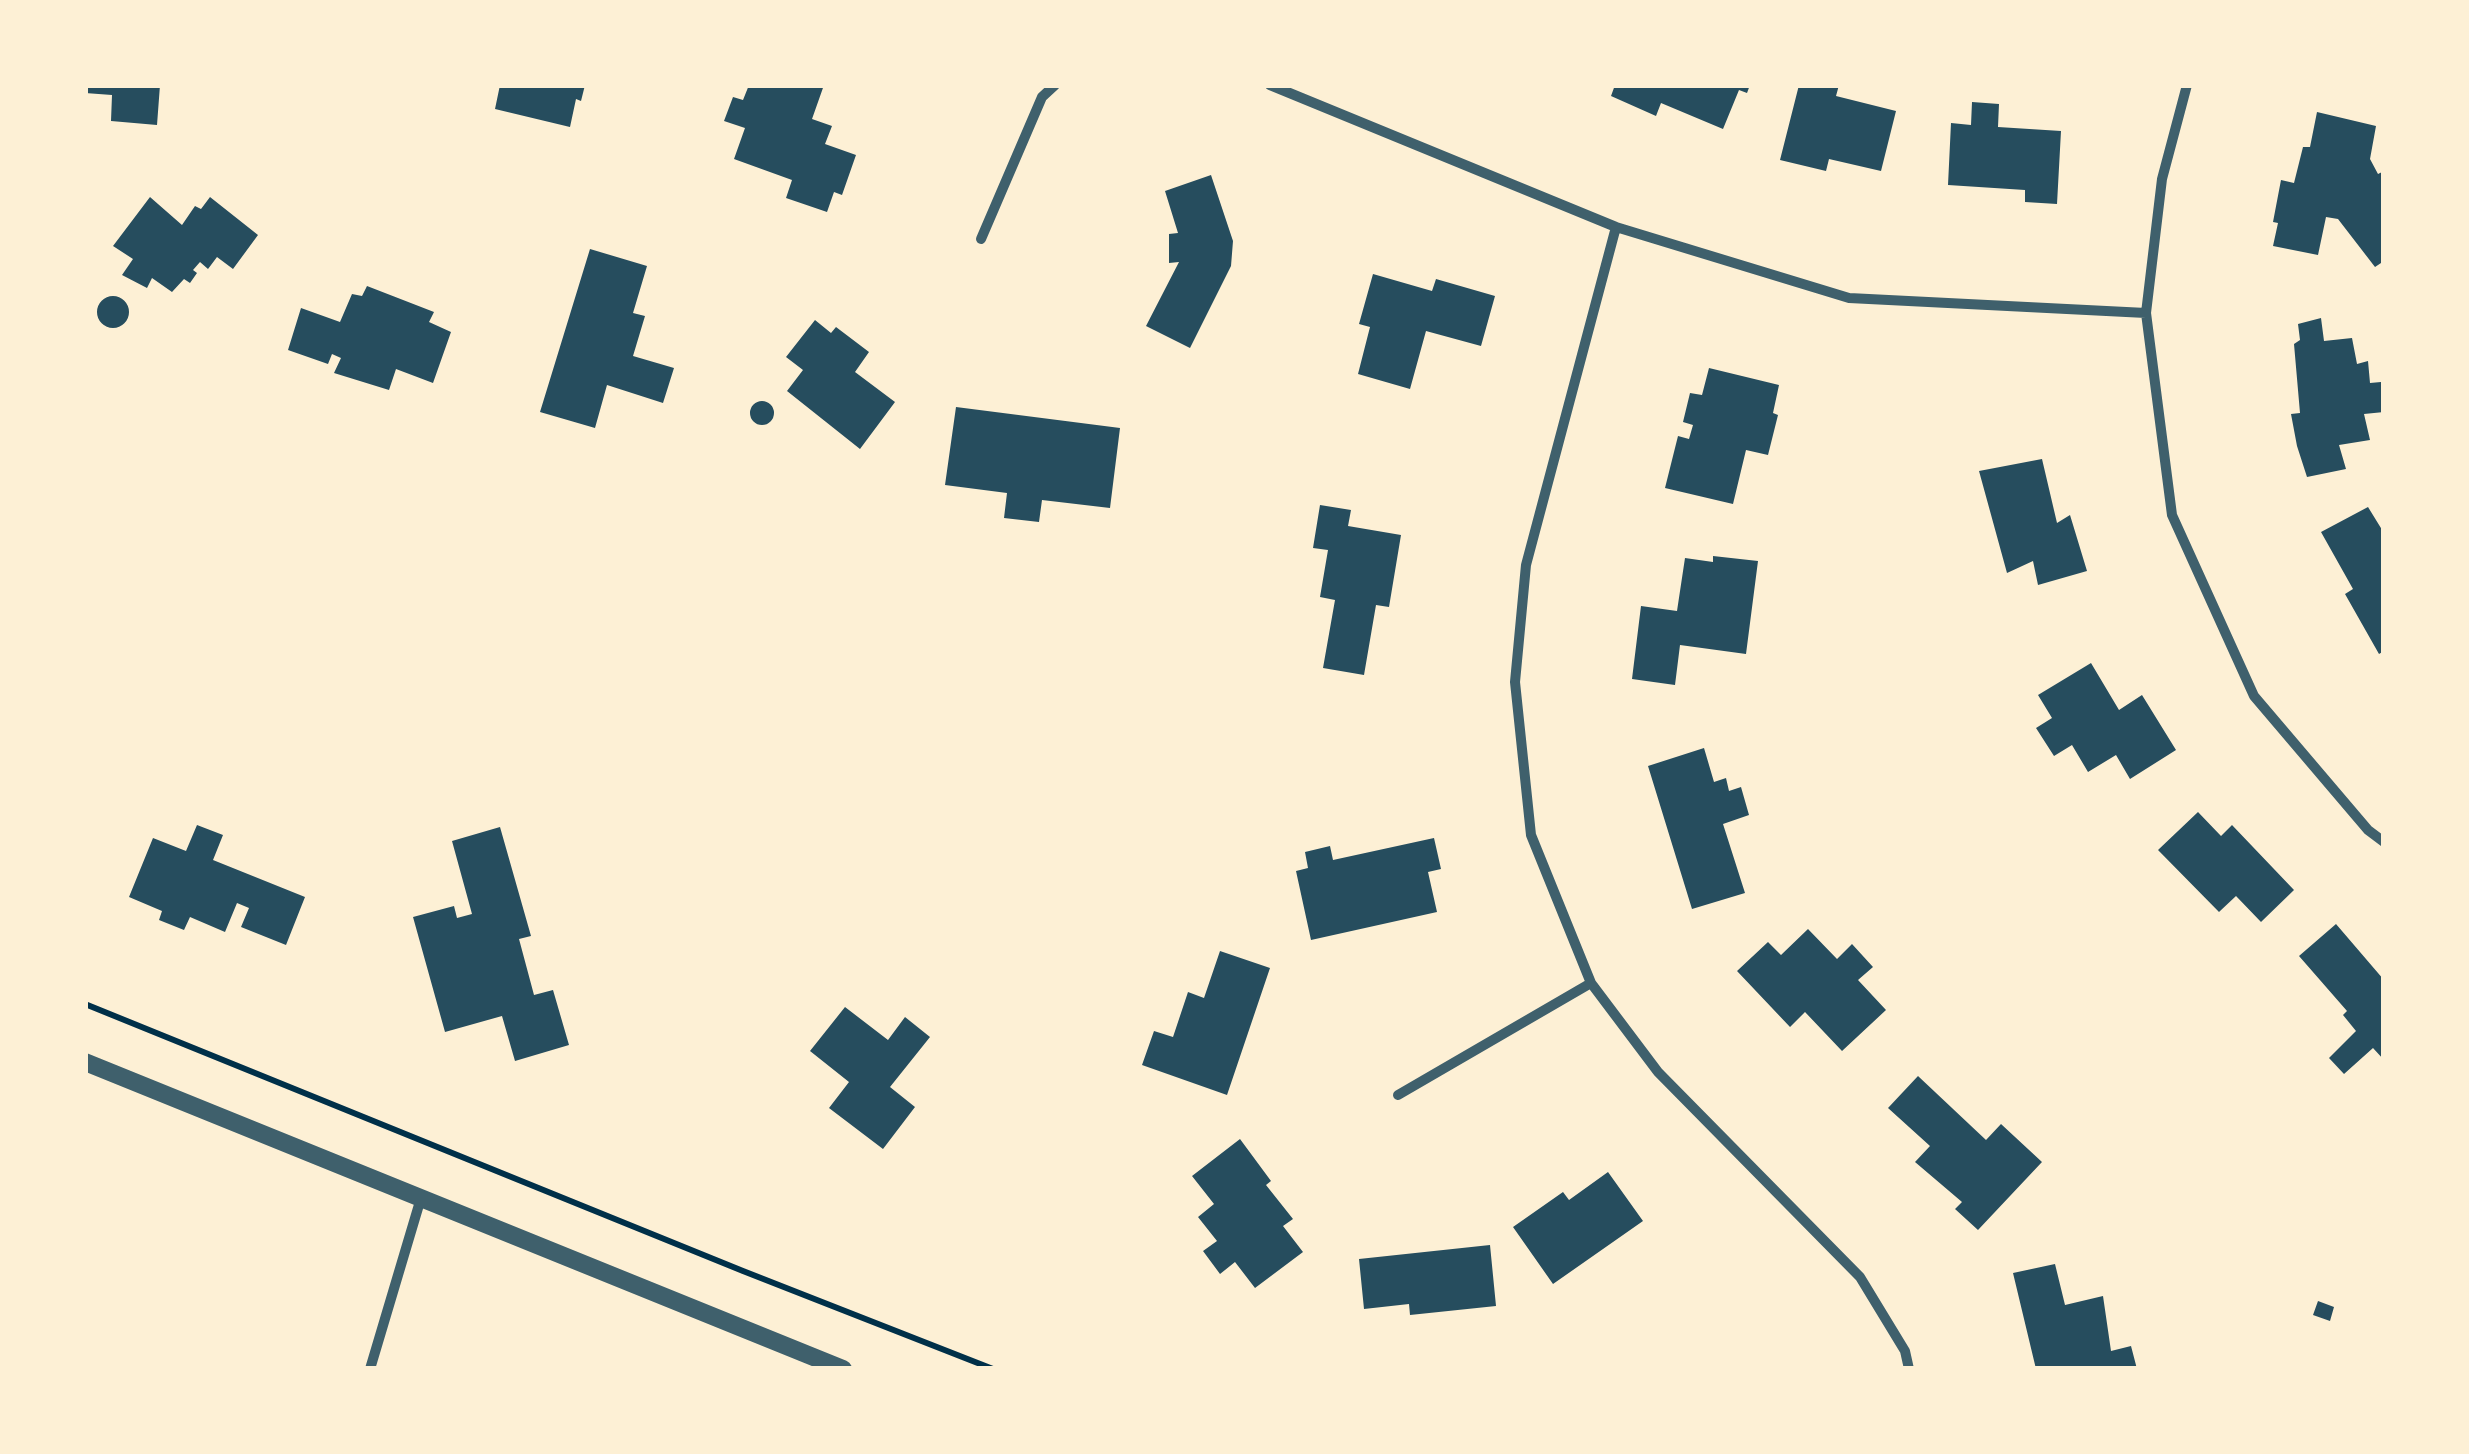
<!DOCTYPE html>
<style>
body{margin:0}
#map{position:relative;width:2469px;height:1454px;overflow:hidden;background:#fdf0d5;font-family:"Sofia Sans Condensed",sans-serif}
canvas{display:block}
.frame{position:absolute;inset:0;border:88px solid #fdf0d5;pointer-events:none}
</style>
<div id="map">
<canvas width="2469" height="1454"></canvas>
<div class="frame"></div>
</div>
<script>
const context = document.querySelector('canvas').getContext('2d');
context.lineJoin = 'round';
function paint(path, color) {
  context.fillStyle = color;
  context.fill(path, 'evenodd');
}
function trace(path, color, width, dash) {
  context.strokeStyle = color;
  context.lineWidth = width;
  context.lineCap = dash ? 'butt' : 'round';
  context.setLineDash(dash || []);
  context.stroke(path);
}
const building = new Path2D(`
 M85 85H160L157 125 111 121 112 95 85 93Z
 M500 85H585L581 101 576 99 570 127 495 109Z
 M749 85H824L812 119 832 126 825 144 856 155 842 195 834 192 827 212 786 198 792 180 734 159 745 128 724 121 733 97 743 100Z
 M1615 85H1750L1747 93 1739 90 1723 129 1661 103 1656 116 1611 96Z
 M1799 85H1839L1836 96 1896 111 1881 171 1829 159 1826 171 1780 160Z
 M1972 102 1999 104 1998 127 2061 131 2057 204 2025 202V190L1948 185 1951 123 1971 125Z
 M2317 112 2376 126 2370 159 2378 174 2384 171V261L2375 267 2338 219 2326 217 2318 255 2273 246 2278 223 2273 222 2281 180 2294 183 2303 147H2310Z
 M1211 175 1233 241 1231 266 1190 348 1146 326 1179 262 1169 263V234L1178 233 1165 191Z
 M150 197 182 225 195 206 201 209 210 197 258 235 233 269 217 257 208 269 200 262 193 270 197 273 190 283 184 279 172 292 152 278 147 288 122 275 133 259 113 246Z
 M590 249 647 266 633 313 645 316 633 356 674 368 663 403 607 385 595 428 540 412Z
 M1373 274 1432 291 1436 279 1495 296 1481 346 1426 331 1410 389 1358 374 1370 327 1359 324Z
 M367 286 434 312 429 322 451 332 433 383 396 369 389 390 334 373 341 358 332 354 328 364 288 350 301 308 340 322 352 294 362 296Z
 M97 312a16 16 0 1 1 32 0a16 16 0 1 1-32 0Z
 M2321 318 2324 341 2352 338 2357 364 2368 361 2370 383 2381 382 2384 412 2364 414 2370 440 2339 445 2346 469 2307 477 2297 446 2291 414 2300 413 2294 344 2300 340 2298 324Z
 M815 320 831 333 836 327 869 352 855 372 895 402 860 449 787 391 803 370 786 357Z
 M1709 368 1779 385 1773 413 1778 415 1768 455 1746 450 1733 504 1665 488 1678 436 1689 439 1693 425 1683 422 1690 393 1702 395Z
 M750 413a12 12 0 1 1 24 0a12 12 0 1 1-24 0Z
 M956 407 1120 428 1110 508 1042 500 1039 522 1004 518 1007 493 945 485Z
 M2042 459 2057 523 2070 515 2087 571 2038 585 2033 561 2007 573 1979 471Z
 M1320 505 1351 510 1348 526 1401 535 1389 607 1376 605 1364 675 1323 668 1335 600 1320 597 1328 550 1313 548Z
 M2368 507 2384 533V651L2379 654 2345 594 2353 589 2321 532Z
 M1713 556 1758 561 1746 654 1680 645 1675 685 1632 679 1641 606 1677 611 1685 558 1713 562Z
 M2091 663 2119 710 2142 695 2176 750 2130 779 2116 755 2088 772 2072 745 2054 756 2036 728 2052 718 2038 695Z
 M1704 748 1714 782 1726 778 1729 791 1741 787 1749 815 1723 824 1745 893 1692 909 1648 766Z
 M2198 812 2221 836 2232 825 2294 890 2261 922 2236 896 2219 912 2158 850Z
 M197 825 223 835 213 860 305 897 286 945 241 927 249 908 237 903 225 932 190 917 184 930 159 920 162 911 129 897 153 838 186 851Z
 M500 827 531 936 519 939 534 995 553 990 569 1045 515 1061 502 1016 445 1032 413 917 454 906 457 918 472 914 452 841Z
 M1434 838 1441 869 1428 872 1437 912 1311 940 1296 871 1308 868 1305 852 1330 846 1333 860Z
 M2336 924 2384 980V1060L2373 1048 2344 1074 2329 1058 2356 1031 2343 1015 2347 1011 2299 956Z
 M1808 929 1837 959 1852 944 1873 967 1858 980 1886 1010 1842 1051 1805 1012 1790 1027 1737 971 1768 942 1781 955Z
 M1220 951 1270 968 1227 1095 1142 1065 1154 1031 1173 1037 1188 992 1204 998Z
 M845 1007 888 1040 905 1017 930 1037 890 1087 915 1107 883 1149 829 1108 849 1082 810 1051Z
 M1918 1076 1986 1140 2001 1124 2042 1162 1978 1230 1955 1209 1962 1202 1915 1162 1930 1146 1888 1108Z
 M1240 1139 1271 1181 1266 1185 1293 1219 1283 1226 1303 1252 1255 1288 1235 1262 1220 1274 1203 1251 1217 1241 1198 1217 1214 1204 1192 1176Z
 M1608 1172 1643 1221 1553 1284 1513 1227 1563 1192 1569 1200Z
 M1490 1245 1496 1306 1410 1315 1409 1304 1364 1309 1359 1259Z
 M2055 1264 2065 1305 2103 1296 2111 1351 2131 1346 2137 1369H2036L2013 1273Z
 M2318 1301 2334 1307 2330 1321 2313 1315Z`);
const path = new Path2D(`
 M85 1004 743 1271 993 1369`);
const minor = new Path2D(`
 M1270 85 1616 227 1849 298 2146 313
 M2187 85 2162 179 2146 313 2172 515 2254 696 2368 830 2384 842
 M1616 227 1526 565 1515 682 1531 835 1591 983 1658 1072 1860 1277 1905 1351 1909 1369
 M981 239 1042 97 1055 85
 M1398 1095 1591 983
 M370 1369 421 1198`);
const tertiary = new Path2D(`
 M85 1062 843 1369`);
paint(building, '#264d5e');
trace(path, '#003049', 6);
trace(minor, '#3f606c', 10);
trace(tertiary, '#3f606c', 18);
</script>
